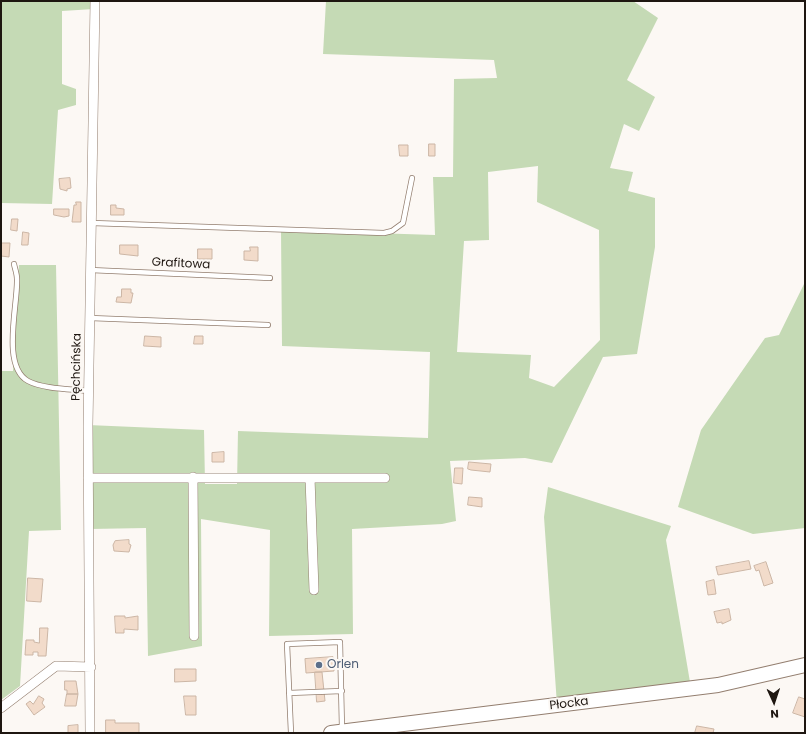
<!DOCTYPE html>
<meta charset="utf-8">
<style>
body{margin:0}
#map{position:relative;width:806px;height:734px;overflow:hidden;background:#fcf8f4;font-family:Poppins,sans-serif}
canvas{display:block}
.frame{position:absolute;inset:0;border:2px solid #1e1610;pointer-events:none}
.north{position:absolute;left:754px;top:682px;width:40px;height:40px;-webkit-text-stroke:3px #fcf8f4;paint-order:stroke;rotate:177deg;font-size:11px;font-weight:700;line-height:16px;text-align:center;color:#1e1610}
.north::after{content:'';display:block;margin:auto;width:14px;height:18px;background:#1e1610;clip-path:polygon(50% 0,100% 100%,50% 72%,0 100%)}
</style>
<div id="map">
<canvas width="806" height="734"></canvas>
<div class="frame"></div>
<div class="north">N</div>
</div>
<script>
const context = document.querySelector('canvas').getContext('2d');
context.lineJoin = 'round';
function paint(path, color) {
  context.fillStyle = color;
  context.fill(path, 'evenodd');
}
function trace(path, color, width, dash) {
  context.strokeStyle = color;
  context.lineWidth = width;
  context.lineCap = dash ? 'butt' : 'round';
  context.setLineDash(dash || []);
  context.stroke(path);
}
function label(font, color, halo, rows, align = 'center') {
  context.font = font + ' Poppins,sans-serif';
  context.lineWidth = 4;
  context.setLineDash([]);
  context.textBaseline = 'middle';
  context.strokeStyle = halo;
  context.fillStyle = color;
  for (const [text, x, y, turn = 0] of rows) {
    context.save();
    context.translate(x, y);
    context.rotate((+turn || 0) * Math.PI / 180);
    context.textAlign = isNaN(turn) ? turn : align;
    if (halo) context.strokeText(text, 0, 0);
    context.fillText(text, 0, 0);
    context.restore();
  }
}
const green = new Path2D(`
 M1 1H95L94 9 62 11V84L76 89V105L58 110 52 204 1 203Z
 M326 1H633L658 18 627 80 655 97 639 131 624 124 610 168 633 172 628 191 655 198V247L637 354 603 357 552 463 525 458 450 461 456 521 442 524 352 529 353 634 269 636 270 530 201 519 202 646 148 656 146 528 90 529 88 425 204 430 205 484H237L238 431 428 438 430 352 282 346 281 230 435 235 433 177H453L454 79 497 78 494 60 323 54ZM538 166 537 202 599 230 600 340 554 387 529 378 531 355 457 352 464 241 489 240 488 172Z
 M19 265H56L61 530 29 531 20 686 1 700V371H13Z
 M805 282V528L753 534 678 507 701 430 765 338 779 335Z
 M548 487 671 526 666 540 691 688 557 705 544 517Z`);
const building = new Path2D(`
 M429 144H435V156H429Z
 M399 145H408V156H400Z
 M70 178 71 188 67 189V191L60 189 59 179Z
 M76 202H81V222H72L74 205H76Z
 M111 205H116V208L124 209V215H111Z
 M54 209H69V216L64 217 54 215Z
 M12 219H18L17 231 11 230Z
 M23 232 29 233 28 245H22Z
 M1 243H10L9 257 1 256Z
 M120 245H138V256L120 254Z
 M250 247H258V261L244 260V251H250Z
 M198 249H212V259H198Z
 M122 289H131V293H133L131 303 116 302 117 297H121Z
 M145 336 161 337V347L144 346Z
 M195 336H203V344H194Z
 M224 452V462H212V453Z
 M469 462 491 464 490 472 471 470 468 469Z
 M455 468H463L462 484 454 483Z
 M469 497 482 498V507L468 505Z
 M129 540V544L131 545 129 552 114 551 113 545 115 541Z
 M749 561 751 569 718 575 716 567Z
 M766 562 773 583 764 586 759 570 756 571 754 566Z
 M28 578 43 579 41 602 27 601Z
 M714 580 716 594 708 595 706 582Z
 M729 609 731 620 722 624V622L717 623 714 612Z
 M115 616H125V618L138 616V630L124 629V633H116Z
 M40 628H48L46 656H38V652H33V655H25L26 640H34V642L39 643Z
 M333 657 334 671 306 673 305 659Z
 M175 669H196V681L175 682Z
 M315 672H322L325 701 317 702Z
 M65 681H76L78 694H67V690H65Z
 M67 694H78L76 706H65Z
 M39 696 44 699 42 703 45 707 34 715 26 704 30 701 33 704Z
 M184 696H196V715H186Z
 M799 697 805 699V717L793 713Z
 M106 720H115V723H139V733H106Z
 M78 725V733H68V726Z
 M697 726 714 729 713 733H695Z`);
const service = new Path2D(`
 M92 223 384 233 392 231 403 223 412 178
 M14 264C15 269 17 274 17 279 18 305 1 366 28 381 43 389 72 389 89 391
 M90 270 270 278
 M90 318 268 325
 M289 693 342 691
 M291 733 287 644 340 642 342 729`);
const minor = new Path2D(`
 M193 477 194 636
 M88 478H385
 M310 478 314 590
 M1 708 56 666 91 667
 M90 733 88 426 95 1`);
const primary = new Path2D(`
 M331 733 718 685 805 665`);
const markers = [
 [319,665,4,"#5c6f8a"]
];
const streetNames = [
 ["Grafitowa",181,264,3],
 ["Pęchcińska",77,367,-89],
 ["Płocka",569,704,-7]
];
const serviceNames = [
 ["Orlen",327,665]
];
paint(green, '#c5dab5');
paint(building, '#f2dbca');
trace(building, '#ccb6a5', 1);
trace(service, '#937e6f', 6);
trace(minor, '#937e6f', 10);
trace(primary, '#937e6f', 16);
trace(service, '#fff', 4.5);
trace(minor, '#fff', 9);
trace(primary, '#fff', 14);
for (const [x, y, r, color] of markers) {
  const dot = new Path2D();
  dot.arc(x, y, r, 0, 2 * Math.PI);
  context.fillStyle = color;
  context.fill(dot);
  trace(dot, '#fcf8f4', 1.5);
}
label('12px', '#1e1610', '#fcf8f4', streetNames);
label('12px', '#4e5e75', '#fcf8f4', serviceNames, 'left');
</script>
